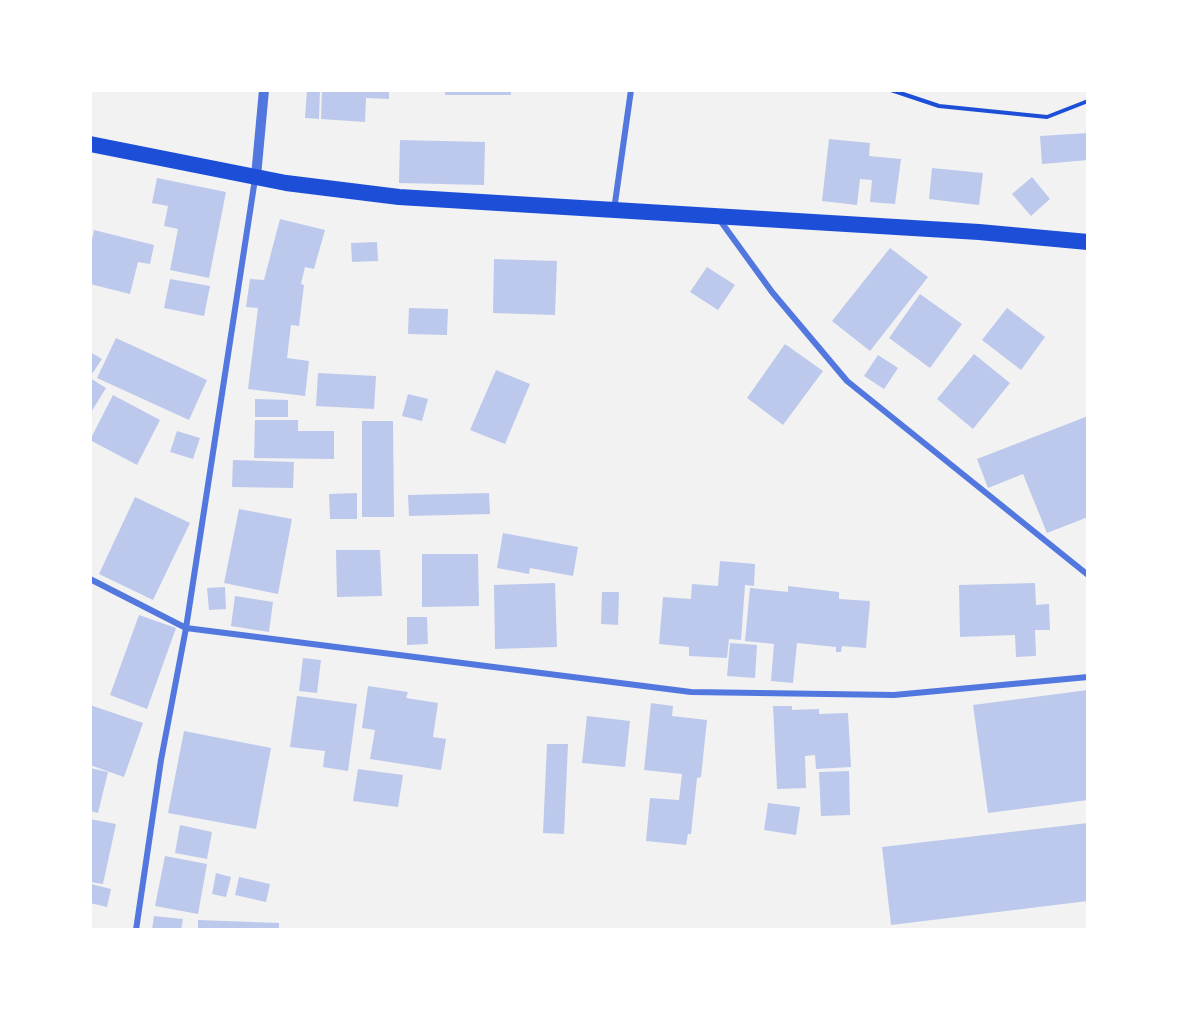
<!DOCTYPE html>
<style>
body{margin:0}
#map{position:relative;width:1178px;height:1020px;overflow:hidden;background:#f2f2f2;font-family:"IBM Plex Sans",sans-serif}
canvas{display:block}
.frame{position:absolute;inset:0;border:92px solid #fff;pointer-events:none}
</style>
<div id="map">
<canvas width="1178" height="1020"></canvas>
<div class="frame"></div>
</div>
<script>
const context = document.querySelector('canvas').getContext('2d');
context.lineJoin = 'round';
function paint(path, color) {
  context.fillStyle = color;
  context.fill(path, 'evenodd');
}
function trace(path, color, width, dash) {
  context.strokeStyle = color;
  context.lineWidth = width;
  context.lineCap = dash ? 'butt' : 'round';
  context.setLineDash(dash || []);
  context.stroke(path);
}
const building = new Path2D(`
 M307 90H320L319 119 305 118Z
 M322 90H389V99L366 98 365 122 321 119Z
 M445 90H511V95H445Z
 M1088 133V160L1042 164 1040 136Z
 M829 139 870 143 869 156 901 159 895 204 870 202 872 180 860 179 857 205 822 201Z
 M400 140 485 142 484 185 399 183Z
 M932 168 983 173 979 205 929 199Z
 M1032 177 1050 199 1031 216 1012 194Z
 M157 178 226 192 209 278 170 270 178 229 164 226 168 206 152 203Z
 M280 219 325 230 314 269 305 267 301 284 304 285 299 326 291 325 287 358 309 361 305 396 248 389 258 308 246 307 250 279 264 280Z
 M94 230 154 245 150 264 138 262 130 294 90 284V249Z
 M377 242 378 261 352 262 351 243Z
 M890 248 928 277 870 351 832 321Z
 M494 259 557 261 555 315 493 313Z
 M707 267 735 285 718 310 690 292Z
 M170 279 210 286 204 316 164 308Z
 M920 294 962 324 930 368 889 338Z
 M409 308 448 309 447 335 408 334Z
 M1007 308 1045 337 1021 370 982 340Z
 M116 338 207 380 189 420 97 378Z
 M785 344 823 371 783 425 747 398Z
 M90 352 102 359 90 377Z
 M974 354 1010 383 973 429 937 399Z
 M878 355 898 368 884 389 864 376Z
 M496 370 530 384 505 444 470 430Z
 M318 373 376 376 374 409 316 406Z
 M90 378 106 388 90 414Z
 M408 394 428 399 422 421 402 416Z
 M113 395 160 420 137 465 90 440Z
 M255 399 288 400V417H255Z
 M1088 416V517L1047 533 1023 474 988 488 977 459Z
 M255 420H298V431H334V459L254 458Z
 M362 421H393L394 517H362Z
 M177 431 200 438 193 459 170 452Z
 M233 460 294 462 293 488 232 487Z
 M357 493V519H330L329 494Z
 M489 493 490 514 409 516 408 495Z
 M135 497 190 523 153 600 99 574Z
 M239 509 292 519 278 594 224 583Z
 M503 533 578 547 573 576 530 568 529 574 497 568Z
 M336 550H380L382 596 337 597Z
 M422 554H478L479 606 422 607Z
 M720 561 755 564 754 586 745 585 741 640 729 639 727 658 689 656V647L659 644 663 597 691 599 692 584 718 586Z
 M555 583 557 647 495 649 494 585Z
 M1035 583 1036 605 1049 604 1050 630H1035L1036 656 1016 657 1015 635 960 637 959 585Z
 M788 586 839 592V599L870 601 866 648 842 646 841 652H836V647L797 643 793 683 771 681 774 644 745 641 750 588 788 592Z
 M225 587 226 609 209 610 207 588Z
 M602 592H619L618 625 601 624Z
 M235 596 273 602 269 632 231 626Z
 M139 615 176 628 147 709 110 695Z
 M407 617H427L428 644 407 645Z
 M730 643 757 645 755 678 727 676Z
 M303 658 321 660 317 693 299 691Z
 M368 686 408 692 406 698 438 703 433 737 446 739 441 770 370 759 375 730 362 728Z
 M1088 690V800L988 813 973 705Z
 M297 696 357 704 348 771 323 767 325 751 290 747Z
 M651 703 673 706 672 716 707 720 701 777 697 778 691 834H688L686 845 646 841 650 798 679 800 682 774 644 770Z
 M90 705 143 723 124 777 90 765Z
 M773 706H792V710L819 709V714L848 713 851 767 816 769 815 755 805 756 806 788 777 789Z
 M587 716 630 721 625 767 582 763Z
 M184 731 271 748 256 829 168 813Z
 M547 744H568L564 834 543 833Z
 M90 768 108 772 98 813 90 811Z
 M358 769 403 775 398 807 353 801Z
 M849 771 850 815 821 816 819 772Z
 M768 803 800 807 796 835 764 830Z
 M90 819 116 824 103 884 90 882Z
 M1088 823V901L891 925 882 847Z
 M180 825 212 832 207 859 175 853Z
 M165 856 207 864 198 914 155 906Z
 M216 873 231 877 226 897 212 894Z
 M239 877 270 884 266 902 235 895Z
 M91 884 111 889 107 907 90 903Z
 M154 916 183 919 181 930H152Z
 M198 920 279 923V930H198Z`);
const path = new Path2D(`
 M891 90 939 106 1047 117 1088 101`);
const minor = new Path2D(`
 M614 210 631 90
 M719 219 772 292 847 381 1088 575
 M90 579 186 628 691 692 894 695 1088 677
 M136 930 161 760 186 628 255 179`);
const tertiary = new Path2D(`
 M256 176 264 90`);
const trunk = new Path2D(`
 M90 144 286 183 399 197 979 232 1088 242`);
paint(building, '#bdc9ec');
trace(path, '#1d4ed8', 4);
trace(minor, '#5277de', 6);
trace(tertiary, '#5277de', 10);
trace(trunk, '#1d4ed8', 16);
</script>
